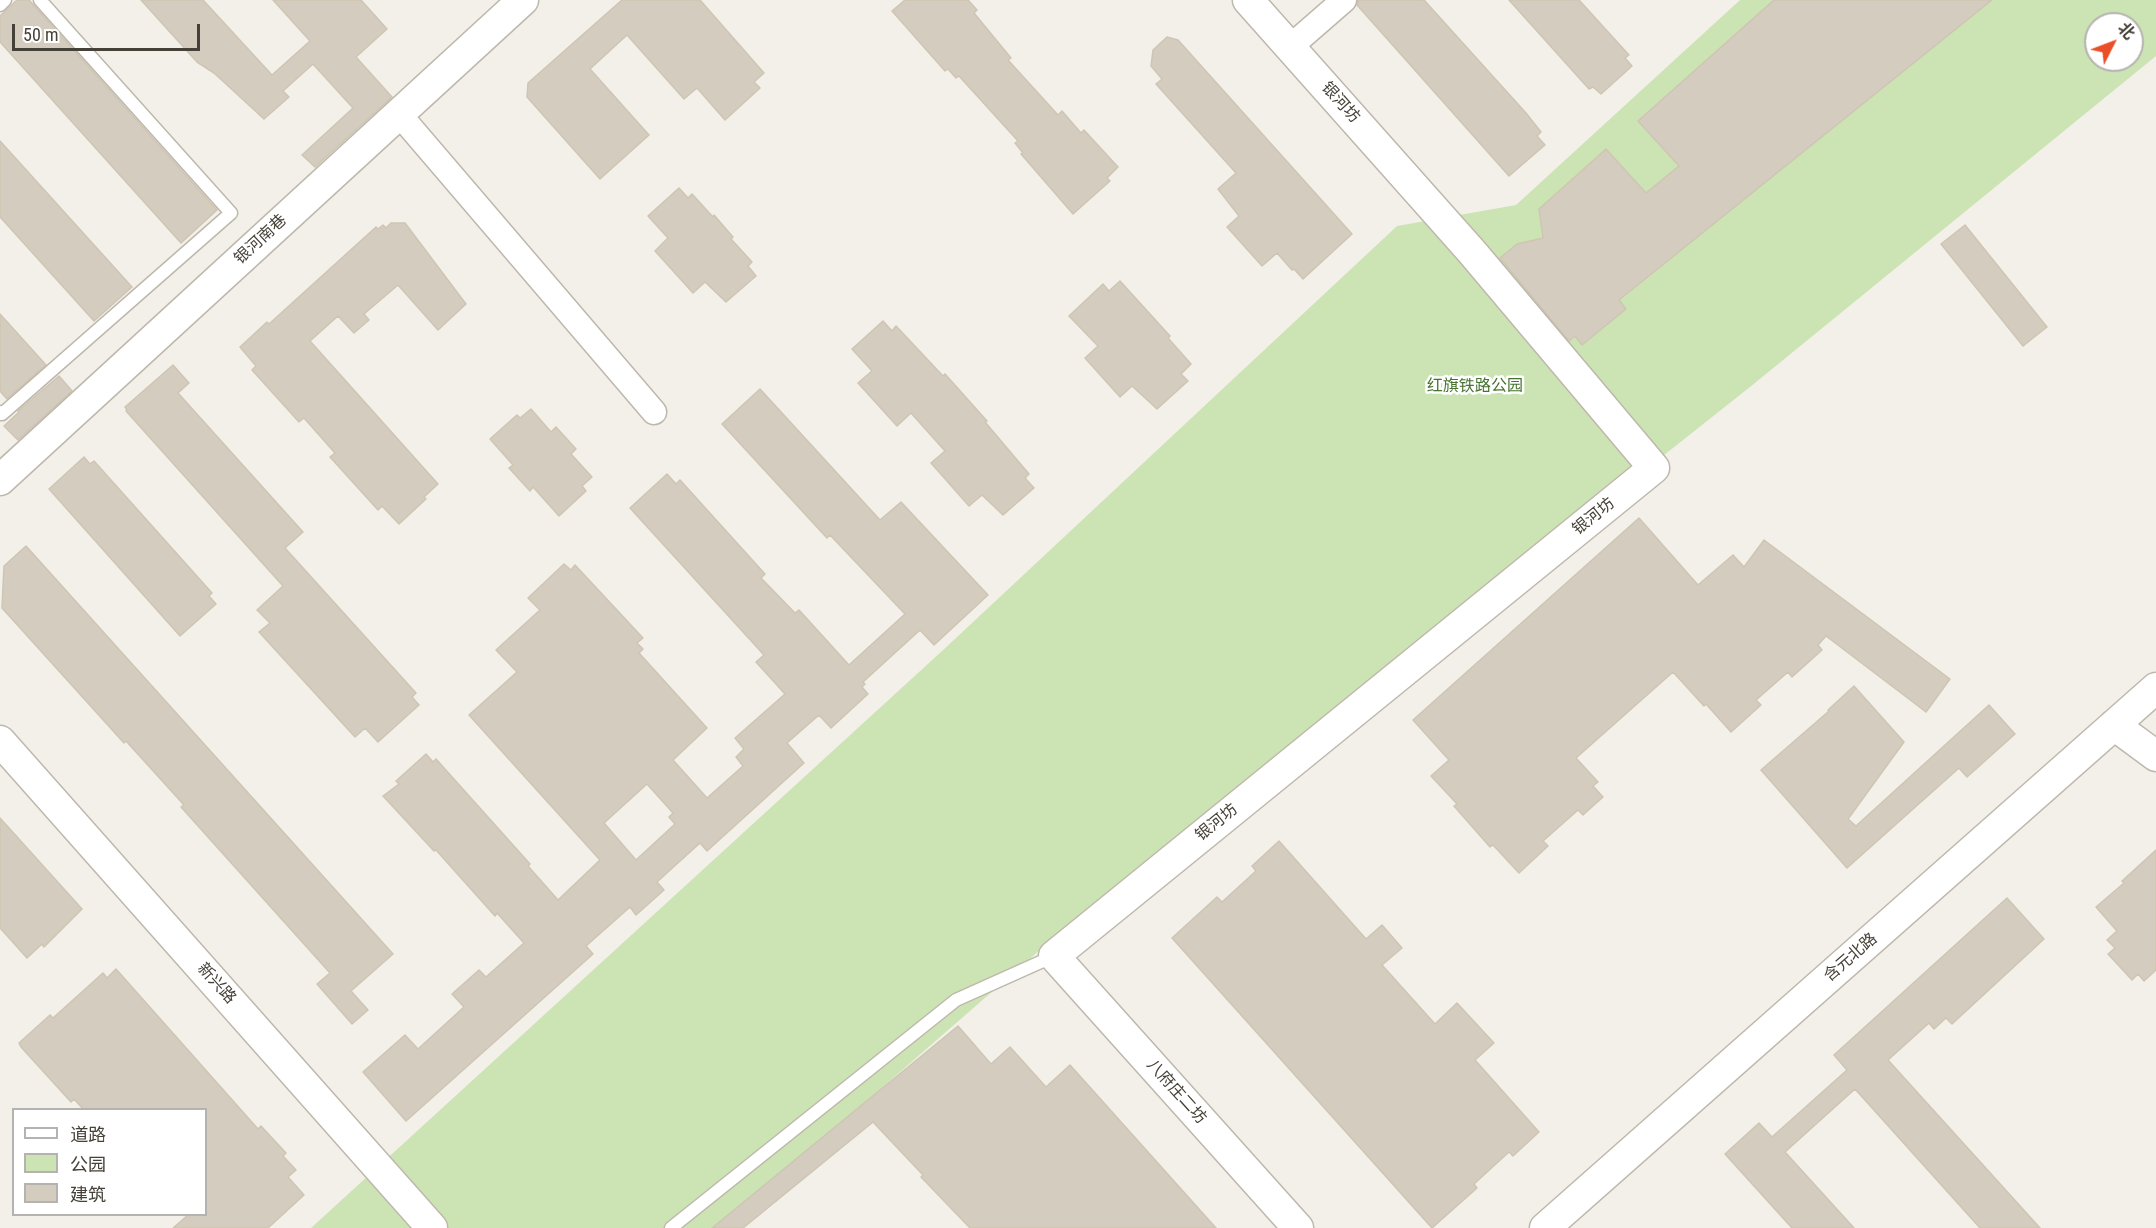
<!DOCTYPE html>
<meta charset="utf-8">
<style>
body{margin:0}
#map{position:relative;width:2156px;height:1228px;overflow:hidden;background:#f3f0e9;font-family:"Roboto Condensed","Noto Sans SC",sans-serif}
canvas{display:block}
.legend{position:absolute;left:12px;top:1108px;width:195px;height:108px;box-sizing:border-box;background:#fff;border:2px solid #b5b3af;margin:0;padding:8px 10px;list-style:none;font-size:18px;color:#464138}
.legend li{display:flex;align-items:center;gap:12px;height:30px}
.legend b{width:30px;border:2px solid #b5b3af}
.north{position:absolute;left:2084px;top:12px;width:60px;height:60px;box-sizing:border-box;background:#fff;border:2px solid #b5b3af;border-radius:50%;rotate:48deg;font-size:16px;font-weight:700;line-height:24px;text-align:center;color:#464138}
.north::after{content:'';display:block;margin:auto;width:21px;height:27px;background:#e94f29;clip-path:polygon(50% 0,100% 100%,50% 72%,0 100%)}
.scale{position:absolute;left:12px;top:24px;width:188px;height:27px;box-sizing:border-box;border:3px solid #464138;border-top:0;padding-left:8px;font-size:18px;line-height:21px;white-space:nowrap;color:#464138;-webkit-text-stroke:4px #fff;paint-order:stroke}
</style>
<div id="map">
<canvas width="2156" height="1228"></canvas>
<ul class="legend">
<li><b style="height:8px;background:#fff"></b>道路</li>
<li><b style="height:16px;background:#cce4b4"></b>公园</li>
<li><b style="height:16px;background:#d4ccbf"></b>建筑</li>
</ul>
<div class="north">北</div>
<div class="scale">50 m</div>
</div>
<script>
const context = document.querySelector('canvas').getContext('2d');
context.lineJoin = 'round';
function paint(path, color) {
  context.fillStyle = color;
  context.fill(path, 'evenodd');
}
function trace(path, color, width, dash) {
  context.strokeStyle = color;
  context.lineWidth = width;
  context.lineCap = dash ? 'butt' : 'round';
  context.setLineDash(dash || []);
  context.stroke(path);
}
function label(font, color, halo, rows, align = 'center') {
  context.font = font + ' "Roboto Condensed","Noto Sans SC",sans-serif';
  context.lineWidth = 5;
  context.setLineDash([]);
  context.textBaseline = 'middle';
  context.strokeStyle = halo;
  context.fillStyle = color;
  for (const [text, x, y, turn = 0] of rows) {
    context.save();
    context.translate(x, y);
    context.rotate((+turn || 0) * Math.PI / 180);
    context.textAlign = isNaN(turn) ? turn : align;
    if (halo) context.strokeText(text, 0, 0);
    context.fillText(text, 0, 0);
    context.restore();
  }
}
const green = new Path2D(`
 M1740 0H2156V56L1750 387 1048 943 721 1228H311L942 651 1397 226 1516 205ZM2096 24H2132V60H2096Z`);
const building = new Path2D(`
 M17 0H29L217 210 181 243 0 42V16Z
 M141 0H203L272 75 310 41 273 0H361L387 29 356 57 392 97 315 167 302 155 353 108 313 64 283 91 289 97 264 119 214 73 197 62Z
 M622 0H700L764 73 754 82 760 88 725 120 697 88 684 99 627 35 590 69 649 135 600 179 527 97 528 83Z
 M905 0H968L977 10 974 13 1011 58 1008 60 1058 115 1062 111 1081 133 1084 130 1118 167 1107 178 1110 181 1073 214 1021 154 1023 153 1015 143 1018 141 959 76 956 78 948 69 945 71 892 11Z
 M1358 0H1424L1526 113 1541 132 1537 136 1545 145 1509 176 1357 5Z
 M1509 0H1579L1629 55 1625 58 1632 66 1601 94 1593 87 1589 89Z
 M1774 0H1992L1619 300 1626 309 1582 345 1575 336 1569 341 1500 258 1517 244 1543 238 1539 209 1606 149 1646 193 1679 166 1638 121Z
 M1167 37 1178 40 1352 234 1303 279 1294 269 1292 270 1277 253 1262 266 1227 227 1239 216 1218 189 1236 173 1156 84 1162 79 1151 66 1153 50Z
 M0 141 132 287 94 321 0 217Z
 M679 188 688 198 692 194 713 217 714 215 733 237 731 239 752 262 748 266 756 276 726 302 705 282 693 293 655 251 668 238 648 216Z
 M391 223H405L466 304 438 330 398 285 364 314 369 320 354 333 338 316 310 341 438 484 424 497 426 499 399 524 382 506 378 510 330 457 335 453 304 418 299 422 252 370 256 366 240 347 267 322 269 324 376 227 378 229 383 225 386 228Z
 M1965 225 2047 327 2023 346 1941 244Z
 M1120 281 1170 336 1168 338 1191 364 1181 374 1188 381 1157 409 1132 386 1120 397 1085 358 1098 346 1069 316 1103 284 1109 291Z
 M0 314 46 365 7 399 0 391Z
 M883 321 892 331 896 326 943 376 945 374 987 421 985 422 1029 474 1025 478 1034 488 1003 515 982 495 969 506 931 463 945 451 911 413 897 426 858 383 872 371 852 349Z
 M173 365 189 383 178 393 303 532 285 548 416 693 412 697 419 705 378 742 365 728 355 737 259 632 270 623 257 610 283 586 126 411 127 410 125 407Z
 M59 376 72 391 18 440 4 426 19 412 18 411Z
 M760 389 880 520 901 502 988 595 934 645 920 630 863 682 865 684 862 687 868 694 831 728 819 715 787 743 804 763 707 851 700 843 657 882 664 890 636 915 630 907 586 946 593 954 406 1121 363 1072 405 1035 418 1049 464 1007 452 994 479 970 486 977 524 943 497 913 495 916 436 850 434 851 383 796 399 784 396 781 426 754 433 762 436 759 530 864 528 866 558 900 600 860 469 715 517 672 496 650 540 610 528 598 564 564 571 570 575 565 643 638 637 643 643 649 639 653 707 728 673 760 707 798 743 766 736 757 744 749 735 738 785 694 756 662 764 655 630 508 667 474 676 484 680 480 765 574 761 578 795 613 799 610 849 665 905 614 830 535 827 538 722 424ZM647 784 673 813 669 817 675 824 636 860 604 823Z
 M531 409 551 432 556 427 576 449 571 454 592 477 582 486 586 491 559 516 533 487 530 491 509 468 513 465 490 439 517 415 520 418Z
 M84 457 90 464 94 461 212 593 209 596 216 604 180 636 49 489Z
 M1639 518 1698 585 1733 555 1744 567 1764 540 1950 679 1926 712 1826 636 1818 645 1822 650 1792 677 1788 672 1756 700 1761 705 1731 732 1706 704 1704 706 1673 672 1576 758 1598 782 1593 786 1603 797 1583 815 1578 810 1543 841 1548 846 1519 873 1493 845 1490 847 1454 806 1457 804 1431 776 1449 760 1413 720Z
 M26 546 393 954 351 991 368 1010 352 1024 317 984 330 973 181 807 184 805 126 741 124 743 2 608 4 566Z
 M1854 686 1904 742 1848 819 1856 826 1989 705 2015 734 1967 777 1959 768 1847 868 1761 770 1829 711 1828 710Z
 M0 818 82 909 44 947 42 944 27 958 0 928Z
 M1279 841 1366 939 1382 925 1402 948 1382 965 1435 1024 1457 1003 1494 1043 1475 1060 1539 1132 1513 1156 1509 1152 1474 1184 1477 1188 1432 1228 1172 938 1217 897 1222 902 1256 871 1252 866Z
 M2156 850V970L2144 981 2138 974 2132 980 2108 954 2115 948 2107 940 2117 931 2096 907 2124 883 2122 881Z
 M2007 898 2044 939 1952 1024 1946 1018 1934 1029 1929 1023 1888 1060 2040 1228H1980L1855 1089 1785 1152 1854 1228H1792L1725 1154 1759 1123 1772 1137 1847 1070 1834 1055Z
 M116 969 258 1129 261 1126 286 1153 283 1156 296 1170 288 1177 304 1195 268 1228H173L188 1215H206V1110H84L74 1099 71 1102 21 1047 19 1043 50 1015 53 1018 103 973 107 978Z
 M958 1026 991 1064 1010 1047 1046 1087 1070 1065 1216 1228H970L921 1177 923 1175 873 1122 743 1228H712Z`);
const service = new Path2D(`
 M0 5 5 0
 M0 412 2 414 231 213 40 0
 M671 1228 956 1000 1054 956`);
const minor = new Path2D(`
 M1290 47 1344 0
 M399 114 654 412`);
const tertiary = new Path2D(`
 M1248 0 1472 252 1654 468 1054 956 1298 1228
 M0 480 523 0
 M2114 725 2156 756
 M0 741 432 1228
 M1545 1228 2156 688`);
const streetNames = [
 ["银河坊",1340,103,48],
 ["银河南巷",261,240,-43],
 ["银河坊",1594,517,-39],
 ["银河坊",1217,823,-39],
 ["含元北路",1851,958,-41],
 ["新兴路",216,984,48],
 ["八府庄二坊",1176,1092,48]
];
const parkNames = [
 ["红旗铁路公园",1475,387]
];
paint(green, '#cce4b4');
paint(building, '#d4ccbf');
trace(building, '#cec5b3', 1.5);
trace(service, '#beb8ac', 15);
trace(minor, '#beb8ac', 27);
trace(tertiary, '#beb8ac', 33);
trace(service, '#fff', 12);
trace(minor, '#fff', 24);
trace(tertiary, '#fff', 30);
label('16px', '#464138', '#fff', streetNames);
label('16px', '#46732f', '#fff', parkNames);
</script>
